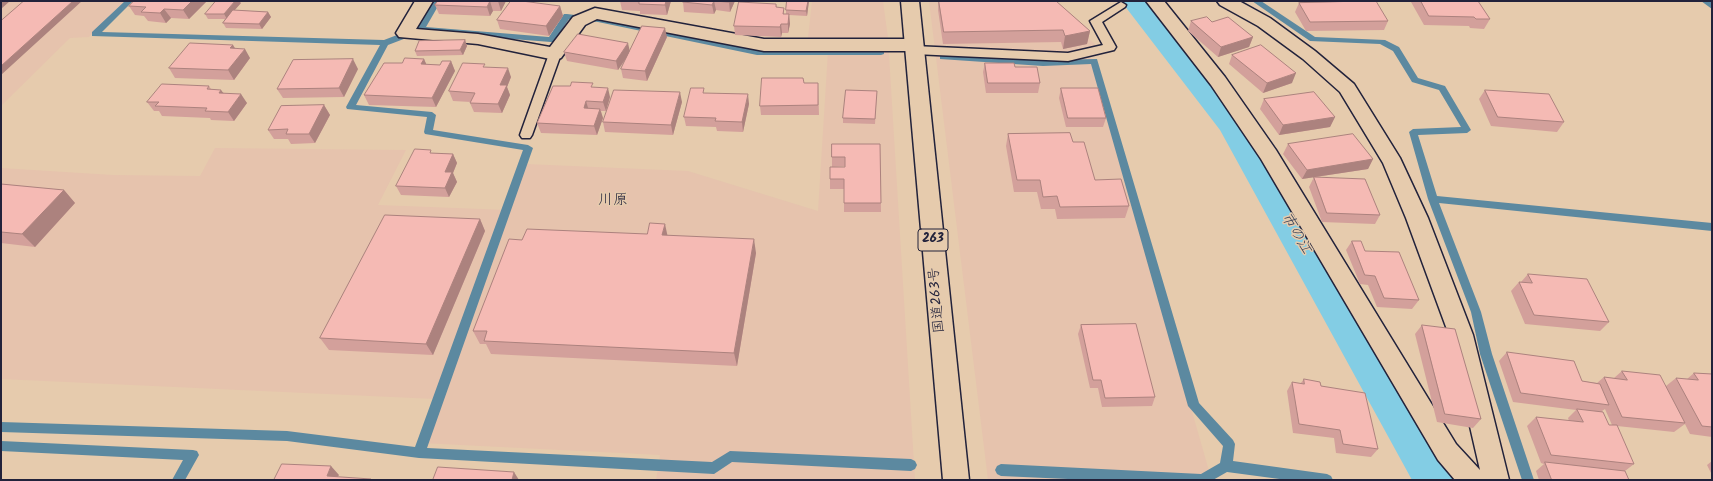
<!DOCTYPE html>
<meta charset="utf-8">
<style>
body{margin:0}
#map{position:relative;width:1713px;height:481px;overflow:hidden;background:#e6cbad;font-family:Kalam,sans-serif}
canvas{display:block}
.frame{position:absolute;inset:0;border:2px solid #22223b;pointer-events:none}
</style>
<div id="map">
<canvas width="1713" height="481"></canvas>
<div class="frame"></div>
</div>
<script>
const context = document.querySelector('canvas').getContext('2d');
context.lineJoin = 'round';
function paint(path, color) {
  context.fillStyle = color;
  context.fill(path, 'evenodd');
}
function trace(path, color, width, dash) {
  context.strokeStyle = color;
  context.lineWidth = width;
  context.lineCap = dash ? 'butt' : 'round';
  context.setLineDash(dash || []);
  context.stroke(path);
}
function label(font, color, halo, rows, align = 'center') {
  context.font = font + ' Kalam,"Klee One",sans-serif';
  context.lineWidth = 3;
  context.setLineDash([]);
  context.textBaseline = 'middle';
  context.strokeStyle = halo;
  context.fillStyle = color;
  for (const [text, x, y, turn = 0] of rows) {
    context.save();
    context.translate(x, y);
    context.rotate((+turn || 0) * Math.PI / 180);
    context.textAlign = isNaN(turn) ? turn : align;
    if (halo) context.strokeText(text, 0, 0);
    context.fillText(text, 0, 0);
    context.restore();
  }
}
const built = new Path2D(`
 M1 1H125L89 37 70 38 1 106Z
 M812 1H883L888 38 915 480H656L660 455 421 443 435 399 1 379V168L113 175 200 176 215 148 406 150 378 205 508 210 526 164 688 171 818 211 828 51 807 47Z
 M929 1H1046L1097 46 1090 53 1211 478 988 480Z`);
const stream = new Path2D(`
 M125 1H133L102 32 384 40 418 27 433 1H441L426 27 549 37 564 14H567L598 18 757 49 884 50V54L881 55H757L598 22 569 19 554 42H551L422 32 388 45 356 105 432 112 436 115 433 130 528 145 533 148 427 448 712 462 730 451 911 459 915 461 917 465 915 469 911 471 732 462 714 474 419 458 287 441 1 432V422L287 431 415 447 523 150 425 134 424 132 427 117 347 109 346 107 380 45 92 36V32Z
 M1252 1H1261L1315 37 1385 40 1399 47 1418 78 1445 86 1471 130 1467 133 1418 135 1437 196 1712 223V231L1439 203 1481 312 1492 354 1534 480H1522L1480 354 1471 312 1428 199 1409 132 1413 129 1461 127 1439 90 1412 82 1393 51 1380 44 1310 41Z
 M1701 1H1710L1712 3V9Z
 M943 54 1043 60 1097 59 1199 403 1233 440 1235 444 1233 461 1327 474 1331 476 1333 480H1287L1227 472 1213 480H1090L1001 476 997 474 995 470 997 466 1001 464 1201 474 1220 463 1223 446 1188 406 1091 64 1043 66 940 59V55Z
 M1 441 193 450 197 451 199 455 185 480H172L183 460 1 451Z`);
const canal = new Path2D(`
 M1121 1H1150L1244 118 1450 466 1456 480H1412L1220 130Z`);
const service = new Path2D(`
 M1121 2 1126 5 1125 7 1102 22 1116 47 1114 50 1068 61 914 54 908 50 914 46 1068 53 1103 45 1090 21Z
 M555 50 561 54 532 135 530 138H522L520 135 549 54Z`);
const minor = new Path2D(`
 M415 1H433L416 29 478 34 550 47 573 17 595 8 764 39H914L920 41 923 45 920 49 914 51H764L597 19 585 25 561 58 555 60 478 44 399 37 396 33Z
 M1146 1H1164L1225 77 1276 150 1456 444 1480 470 1449 335 1406 218 1383 163 1340 92 1303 59 1258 26 1220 5 1217 1H1239L1270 18 1315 51 1354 84 1400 158 1428 218 1473 335 1509 480H1455L1438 460 1261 159 1211 85Z`);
const trunk = new Path2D(`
 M901 1H919L969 480H943Z`);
const wall = new Path2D(`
 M134 1H207L189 19 171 18 166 23 148 21 144 16 135 15 129 6Z
 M438 1H506L501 11H493L490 16 439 14 435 5Z
 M620 1H671L667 15 640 14V11L622 10Z
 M684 1H735L730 12 716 10 714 14 684 12 683 2Z
 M787 1H809L807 16 789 15 790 24 788 33H782L781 37 735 35 734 26 776 4 777 7 784 8V14H786V10Z
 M938 1H1056L1090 31 1087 44 1063 49 1061 42 943 44 938 10Z
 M1317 1H1366L1365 2 1388 21 1384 30 1306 31 1295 12 1299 3 1318 2Z
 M1411 1H1478L1490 19 1484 29 1470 28 1469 26 1424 25 1411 2Z
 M241 3 234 10 268 12 271 17 262 29 226 28 223 23 225 19H208L205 14Z
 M560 6 563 16 549 36 500 29 497 20Z
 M1191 21 1212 22 1253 37 1249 47 1218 57 1188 31Z
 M667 37 647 81 623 78 621 69 626 59 618 70 567 61 564 52 630 51Z
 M465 40 467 46 463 55 417 56 415 51Z
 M233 45 235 48 250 58 234 80 175 78 169 68Z
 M1232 55 1292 83 1263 93 1229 64Z
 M424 59 426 64 440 65 451 61 455 71 436 107 369 105 364 95 402 63Z
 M985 63 1015 67 1040 83 1038 93H986L983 72Z
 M486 67 511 77 507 87 510 95 502 113 474 112 470 103 471 102 453 101 449 91Z
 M358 69 344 97 283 98 277 89Z
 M804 83H818L819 115H761L760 106Z
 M209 86 211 89 224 93 247 103 234 121 211 120 210 118 162 116 159 111H154L147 102Z
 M594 87 610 97 606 111H601L603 118 597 135 541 133 537 123Z
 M1061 88 1106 118 1103 127H1066L1059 98Z
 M1485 90 1564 122 1557 132 1491 126 1479 99Z
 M877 91 875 124 843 123V118Z
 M705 93 749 104 743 132 717 131 716 127 686 126 684 117Z
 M1264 99 1335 117 1330 127 1279 135 1260 109Z
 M682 102 673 135 605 132 603 122Z
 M324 105 330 115 315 143 291 144 288 139H274L268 130Z
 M1008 134 1073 142 1095 180 1129 206 1125 218 1057 219 1055 209H1041L1037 192H1014L1006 146Z
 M880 144 881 212H844V189H830V179L845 167V166L832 167V157Z
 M1288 144 1373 159 1368 169 1302 179 1283 154Z
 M432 153 453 154 457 163 453 173 457 182 449 197 401 195 396 186Z
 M1314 177 1380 215 1375 224 1322 222 1309 187Z
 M1 184 64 190 75 203 35 247 1 243Z
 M480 219 485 231 433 355 329 350 320 338Z
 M667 235 756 253 737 366 491 354 486 344H480L473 331 522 240Z
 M1352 241 1365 251 1419 300 1412 309 1377 307 1368 285 1360 284 1346 250Z
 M1528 274 1609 322 1600 331 1525 324 1511 291 1519 282H1521Z
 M1081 325 1155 397 1152 406 1102 407 1098 388H1090L1078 334Z
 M1422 325 1481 419 1473 428 1437 422 1415 334Z
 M1507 352 1582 381 1597 383 1604 377 1614 378 1622 371 1666 386 1676 378 1687 379 1694 373 1712 374V437L1690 434 1685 424 1674 432 1617 426 1634 464 1625 471 1629 480H1539L1536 471 1544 464 1541 463 1527 426 1536 417 1569 421 1568 418 1576 410 1513 402 1499 361ZM1605 409 1612 425H1609L1602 411Z
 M1304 379 1321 386 1378 449 1371 457 1336 453 1334 438 1293 433 1287 391 1292 382 1300 384Z
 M1712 461V475L1707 465Z`);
const shadedWall = new Path2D(`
 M1 1H10L1 9Z
 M73 1H82L1 75V66Z
 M192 1H207L189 19 183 10Z
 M235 1H239L241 3 227 19 224 14Z
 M490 1 493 11 490 16 487 7Z
 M498 1H506L501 11Z
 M666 1H671L667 15 665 5Z
 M714 1 716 10 714 14 712 5Z
 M730 1H735L730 12 729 2Z
 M808 1H809L807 16 806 11Z
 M560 6 563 16 549 36 546 26Z
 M164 9 171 18 166 23 160 13Z
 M268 12 271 17 262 29 259 24Z
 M789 14 790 24 788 33V24Z
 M781 24 782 33 781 37 780 27Z
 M665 28 667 37 647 81 645 71Z
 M1090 31 1087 44 1063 49 1065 36Z
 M1253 37 1249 47 1218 57 1221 47Z
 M465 40 467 46 463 55 460 50Z
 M628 43 630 52 618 70 616 61Z
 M233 45 238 54 230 48Z
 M245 49 250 58 234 80 228 70Z
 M353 59 358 69 344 97 339 88Z
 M424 59 428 68 421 64Z
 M451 61 455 71 436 107 432 98Z
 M508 68 511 77 507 87 510 95 502 113 498 104 500 85Z
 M1296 73 1292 83 1263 93 1267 83Z
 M608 88 610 97 606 111 603 102Z
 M221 90 228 99 219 93Z
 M680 92 682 102 673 135 671 125Z
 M241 94 247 103 234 121 228 112Z
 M748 94 749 104 743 132 742 122Z
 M586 101 589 111 584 108Z
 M324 105 330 115 315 143 309 134Z
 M600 109 603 118 597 135 594 126Z
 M1335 117 1330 127 1279 135 1283 125Z
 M453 154 457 163 453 173 457 182 449 197 445 188V172Z
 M1373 159 1368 169 1302 179 1307 170Z
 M64 190 75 203 35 247 22 234Z
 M480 219 485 231 433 355 426 344Z
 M665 224 668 238 662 235Z
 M754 239 756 253 737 366 734 353Z
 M331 466 339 475 336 480 327 476Z
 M514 472 519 480H512Z`);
const building = new Path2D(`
 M24 1H73L1 66V21Z
 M134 1H192L183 10 164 9 160 13 141 12 146 7 129 6Z
 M216 1H235L224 14H205Z
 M438 1H498H490L487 7 435 5Z
 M511 1H522L560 6 546 26 497 20Z
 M625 1H666L665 5 639 4V2Z
 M684 1H714L712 5 683 2Z
 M716 1H730L729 2Z
 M787 1H808L806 11 786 10Z
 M939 1H1056L1090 31 1065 36 1063 30 944 32Z
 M1376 1 1388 21 1310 22 1299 3Z
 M1421 1H1478L1490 19H1476L1474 17 1429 16Z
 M739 2 776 4V7L784 8 783 14H789L788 24H781L780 27 734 26Z
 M233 10 268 12 259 24 223 23Z
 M1207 17 1212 22 1228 17 1253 37 1221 47 1191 21Z
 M642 26 665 28 645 71 621 69Z
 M578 34 628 43 616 61 564 52Z
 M465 40 460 50 415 51 419 41Z
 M190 43 233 45 230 48 245 49 228 70 169 68Z
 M1261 45 1296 73 1267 83 1232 55Z
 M405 58 424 59 421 64 440 65 442 61H451L432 98 364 95 384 63H402Z
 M353 59 339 88 277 89 293 60Z
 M463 63 485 64 483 67 508 68 500 85H507L498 104 470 103 475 93 449 91Z
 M985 63H1014L1015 67H1037L1040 83H988Z
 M762 78H803L804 83H818V105L760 106Z
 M572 82 593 83 591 87 608 88 603 102 586 101 584 108 600 109 594 126 537 123 553 86H570Z
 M162 84 209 86 207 89 221 90 219 93 241 94 228 112 205 111 207 108 155 106 159 102H147Z
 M691 88H704L703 93 748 94 742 122 715 121 716 118 684 117Z
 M1061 88H1098L1106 118H1068Z
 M614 90 680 92 671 125 603 122Z
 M846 90 877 91 875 119 843 118Z
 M1485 90 1549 94 1564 122 1498 117Z
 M1314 92 1335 117 1283 125 1264 99Z
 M324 105 309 134H286L288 129 268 130 281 106Z
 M1070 133 1073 142H1084L1095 180 1121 179 1129 206 1060 207 1057 196 1043 197 1040 180H1017L1008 134Z
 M1353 134 1373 159 1307 170 1288 144Z
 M832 144H880L881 203H844V179H830V167H845V157H832Z
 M415 149 431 150 430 153 453 154 445 172H452L445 188 396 186Z
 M1314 177 1365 179 1380 215 1327 213Z
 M1 184 64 190 22 234 1 232Z
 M385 215 480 219 426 344 320 338Z
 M650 223 665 224 662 235 754 239 734 353 484 341 487 331H473L509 239 522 240 527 229 647 234Z
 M1352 241H1361L1365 251 1399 252 1419 300 1384 298 1375 276 1365 275Z
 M1528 274 1587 279 1609 322 1534 315 1519 282 1532 283Z
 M1136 324 1155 397 1105 398 1101 380H1093L1081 325Z
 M1422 325 1455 329 1481 419 1445 414Z
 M1507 352 1574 361 1582 381 1600 384 1609 405 1521 393Z
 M1622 371 1660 375 1685 423 1622 417 1604 377 1627 380Z
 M1694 373 1712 374V427L1702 426 1676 378 1698 380Z
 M1304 379 1320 382 1321 386 1365 393 1378 449 1343 444 1340 430 1299 424 1292 382 1304 384Z
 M1577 409 1603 412 1609 425H1617L1634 464 1551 455 1536 417 1583 422Z
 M1545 462 1625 471 1629 480H1552Z
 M282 464 331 466 327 476 371 479 370 480H274Z
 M438 467 514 472 512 480H433Z`);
const shields = [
 [933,240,30]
];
const shieldNames = [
 ["263",933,240]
];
const streetNames = [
 ["国道263号",938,300,-95]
];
const neighbourhoodNames = [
 ["川原",613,201]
];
const waterNames = [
 ["市の江",1295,234,60]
];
paint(built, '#e6c3ad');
paint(stream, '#5c89a0');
paint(canal, '#83cde4');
trace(service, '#22223b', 3);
trace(minor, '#22223b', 3);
trace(trunk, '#22223b', 3);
paint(service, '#e6cbad');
paint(minor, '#e6cbad');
paint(trunk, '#e6cbad');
paint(wall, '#d3a09b');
paint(shadedWall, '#ac827e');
paint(building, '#f5bab4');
trace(building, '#ac827e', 1);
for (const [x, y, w] of shields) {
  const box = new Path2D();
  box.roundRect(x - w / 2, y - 11, w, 22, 3);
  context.fillStyle = '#e6cbad';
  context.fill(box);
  trace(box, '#22223b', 1);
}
label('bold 13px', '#22223b', null, shieldNames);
label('14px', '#22223b', '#e6cbad', streetNames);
label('15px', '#22223b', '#e6cbad', neighbourhoodNames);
label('italic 15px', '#313c54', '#e6cbad', waterNames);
</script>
